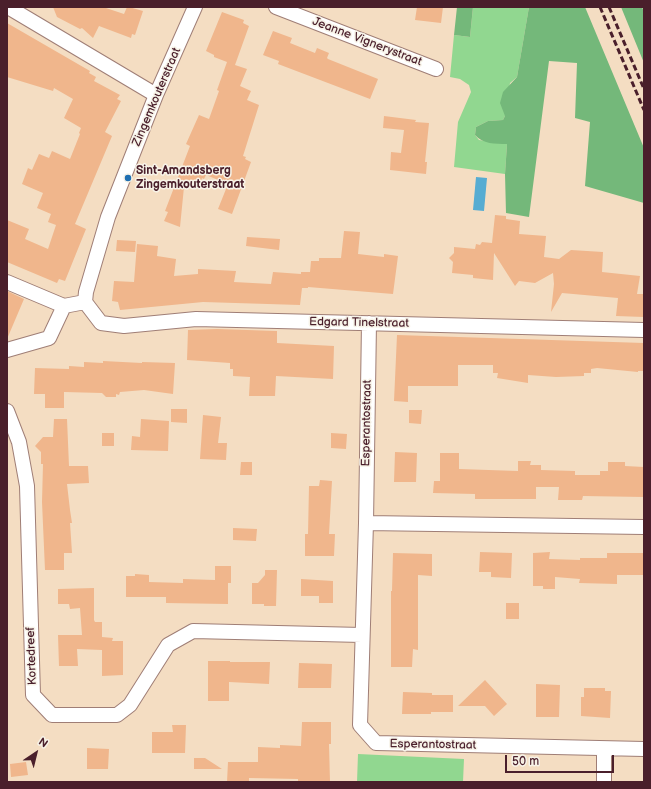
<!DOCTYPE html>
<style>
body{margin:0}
#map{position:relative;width:651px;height:789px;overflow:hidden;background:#f4ddc2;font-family:"Balsamiq Sans",sans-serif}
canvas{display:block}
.frame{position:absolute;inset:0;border:8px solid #4a1f2b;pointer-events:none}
.north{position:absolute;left:16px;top:733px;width:40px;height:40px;-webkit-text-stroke:3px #f7f3e8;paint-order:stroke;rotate:35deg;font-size:11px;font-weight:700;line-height:16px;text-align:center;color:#4a1f2b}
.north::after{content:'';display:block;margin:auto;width:14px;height:18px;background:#4a1f2b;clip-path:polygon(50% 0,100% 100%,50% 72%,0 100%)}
.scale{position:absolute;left:505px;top:755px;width:109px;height:18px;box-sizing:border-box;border:2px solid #4a1f2b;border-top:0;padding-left:5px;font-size:12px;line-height:14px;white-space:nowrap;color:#4a1f2b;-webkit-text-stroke:3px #f7f3e8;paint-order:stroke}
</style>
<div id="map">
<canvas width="651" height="789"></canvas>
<div class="frame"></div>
<div class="north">N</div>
<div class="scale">50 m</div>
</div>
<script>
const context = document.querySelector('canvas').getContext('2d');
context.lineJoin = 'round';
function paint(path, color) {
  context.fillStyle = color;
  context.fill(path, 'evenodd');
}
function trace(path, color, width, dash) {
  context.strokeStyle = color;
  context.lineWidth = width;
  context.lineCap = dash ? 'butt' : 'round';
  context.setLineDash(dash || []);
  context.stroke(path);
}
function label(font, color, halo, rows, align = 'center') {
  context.font = font + ' "Balsamiq Sans",sans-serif';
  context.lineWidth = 3;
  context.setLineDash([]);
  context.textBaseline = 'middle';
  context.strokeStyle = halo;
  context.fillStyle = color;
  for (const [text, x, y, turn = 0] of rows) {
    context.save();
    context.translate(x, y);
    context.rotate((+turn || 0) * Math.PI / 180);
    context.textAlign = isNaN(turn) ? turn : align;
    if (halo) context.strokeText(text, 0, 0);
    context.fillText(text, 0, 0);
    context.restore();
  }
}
const green = new Path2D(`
 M473 7H529L517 77 510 83 505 116 503 120 488 121 476 127 475 135 479 140 507 144 505 174 454 167 458 122 471 92 469 85 460 79 450 77 454 35 470 37Z
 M358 754 464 759 463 782H357Z`);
const forest = new Path2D(`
 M457 7H473L470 37 454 35Z
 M529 7H585L644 148V203L585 186 590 122 575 118 577 63 549 61 529 217 506 213 505 174 507 144C495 144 483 144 475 135L476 127 488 121 503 120 505 116 500 103 503 92 517 77Z
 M621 7H642L644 12V63Z`);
const water = new Path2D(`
 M476 177 487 178 484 211 473 210Z`);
const building = new Path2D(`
 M53 7H103L124 14 127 7H129L143 11 135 35 132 34 131 38 99 26 93 38 82 28 80 29 57 17Z
 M417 7H443L441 23 415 20Z
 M222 12 244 20 243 23 249 26 235 65 247 69 240 86 251 91 247 100 259 105 243 156 246 157 245 159 251 162 232 214 218 209 228 184 206 175 204 179 202 178 198 188 184 187 180 227 164 221 168 212 165 211 190 146 186 144 199 115 209 119 219 91 217 90 227 62 214 57V55L206 51Z
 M7 23 90 71 89 73 96 77 94 81 120 95 117 99 121 101 105 132 112 136 75 224 86 229 65 281 59 279 57 283 7 262V220L29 229 25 239 48 249 56 225 48 222 51 214 37 208 43 193 22 184 28 168 32 170 39 154 49 158 52 151 70 159 80 134 79 133 81 128 64 118 73 99 54 88 53 91 7 77Z
 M273 31 292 38 290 43 315 53 317 48 329 53 327 58 328 59 378 79 370 99 278 64 279 61 263 55Z
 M384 116 416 120 415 122 429 123 425 162H427L426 174 390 170 391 152 401 153 404 130 383 128Z
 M495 215 506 216V219L520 221 519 234 546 236 544 257 559 259 571 250 603 252 602 272 640 276 637 294H644V317L616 316 618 298 562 293 551 312 554 284 553 273 535 283 519 281 515 286 494 253 493 280 473 278V275L452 273 453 262 449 258 454 253V247L475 249 476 244 480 245 482 242 492 243Z
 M344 231 360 232 358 254 384 257V254L398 256 393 294 308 287V288H302L300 305 203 302 120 310 118 302 112 301 114 281 134 282 137 244 158 246 157 256 176 259 174 276 198 274V269L236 271 234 282 271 284 273 272 301 274V272H310L311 261H319V258H341Z
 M247 237 280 239 279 250 246 246Z
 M117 240 136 241 135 252 116 251Z
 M7 291 24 299 7 339Z
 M217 329 277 331V343L334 346 333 379 276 376 275 396H249L250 377 233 376V369H230V363L187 360 188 330Z
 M397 335 644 343V371H638V372L597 368 591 369V373H584V376L556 377 528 375V383L497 378 498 373H493V365H458V386H408V402L394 401Z
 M103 361 142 363V362L175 363 173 394 144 390 120 392 119 395 116 394V397H106L102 393 64 392V408H45V394H34L35 368 69 369V366L84 367V362L103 363Z
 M171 409H187V423L171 422Z
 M409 410H422L421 424 409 423Z
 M203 415 221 417 218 443H227L226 460 200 459Z
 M54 419H67L69 466H88L89 483 67 484 70 510 72 523H70L72 553H64V570H45L42 502 43 464H41V452L35 446 43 437H53Z
 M141 419 169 421 168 451 131 450 132 436 140 437Z
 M102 433H114V446H102Z
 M331 433 347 434 346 449 331 448Z
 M395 452 417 453 416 482H394Z
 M440 453H459V469L518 471V461H531L530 465H541V470L575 471V475H600V471H608V462H625V466L644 467V497L583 496 582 500H558L559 487H536V499H475V494L433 493 434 481H440Z
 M241 462H252V475H240Z
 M320 480 332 481 329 534H335L334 556H305V534H308L309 486H319Z
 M233 528 257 529 256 541 233 540Z
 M480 552 512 553 511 578 491 577V572H479Z
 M550 552 549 559 580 560V558H607V553H644V575H617V584L579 583 580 579 555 577V589H543V586H533V553Z
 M393 553 432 554V576L418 575V650L413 649 412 667H391V591H392Z
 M215 566H231V583H228V604L166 603V597H126V576H135V574L149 575V582L183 583V579L215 580Z
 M265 570H277L276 606H264V604H252V583H258L265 575Z
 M301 579 333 581V603H319V596H301Z
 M94 588V620L95 622H102V637L113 638 112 641H123V675L102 676V650L77 649 78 666H59L58 635H82L80 608 70 609 69 604H58V589Z
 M506 603H519V619H506Z
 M208 661H230V662H270L269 684 229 682V701H208Z
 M299 663 332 664 331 688H298Z
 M485 680 507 704 494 716 485 706H458Z
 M536 684 560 685 559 717H536Z
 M584 688H605V691H611L610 718 581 716V697H584Z
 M403 692 432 693V695H453V712H431V714H402Z
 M302 722H331V744H329L330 782H298V779L249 778V782H227L228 762H258V747L280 748V745L301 746Z
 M172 725H186L185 753H152V732H173Z
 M87 748 109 749 108 769H87Z
 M194 758H205L222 769H194Z
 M26 762 28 775 11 777 10 764Z`);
const street = new Path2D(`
 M8 7 156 95
 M276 7 436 69
 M7 282 64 306 85 302
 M85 302 101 323 124 326 196 319 644 330
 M85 302 86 292 108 217 156 95 195 7
 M369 323 366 523 360 725 376 743 644 749
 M7 350 49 338 64 306
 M7 411 19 442 27 486 33 695 52 715H117L130 705 168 645 193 631 362 635
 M366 523 644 527
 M604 782V749`);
const rail = new Path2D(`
 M600 7 644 110
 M609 7 644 89`);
const markers = [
 [128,178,4,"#1f6fb2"]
];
const streetNames = [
 ["Jeanne Vignerystraat",367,42,21],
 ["Zingemkouterstraat",157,97,-67],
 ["Edgard Tinelstraat",359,323,1],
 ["Esperantostraat",367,423,-89],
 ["Kortedreef",32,656,-92],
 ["Esperantostraat",433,745,1]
];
const poiNames = [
 ["Sint-Amandsberg",136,171],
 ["Zingemkouterstraat",136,185]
];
paint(green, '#91d790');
paint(forest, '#74b87a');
paint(water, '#56acd2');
paint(building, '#f0b68c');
trace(street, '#9f7e76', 16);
trace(street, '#fff', 14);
trace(rail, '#4a1f2b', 3, [6, 3]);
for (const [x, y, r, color] of markers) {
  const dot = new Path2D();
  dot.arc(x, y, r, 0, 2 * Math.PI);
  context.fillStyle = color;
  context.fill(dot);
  trace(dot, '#f7f3e8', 1.5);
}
label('12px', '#4a1f2b', '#f7f3e8', streetNames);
label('bold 12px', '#4a1f2b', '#f7f3e8', poiNames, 'left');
</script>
